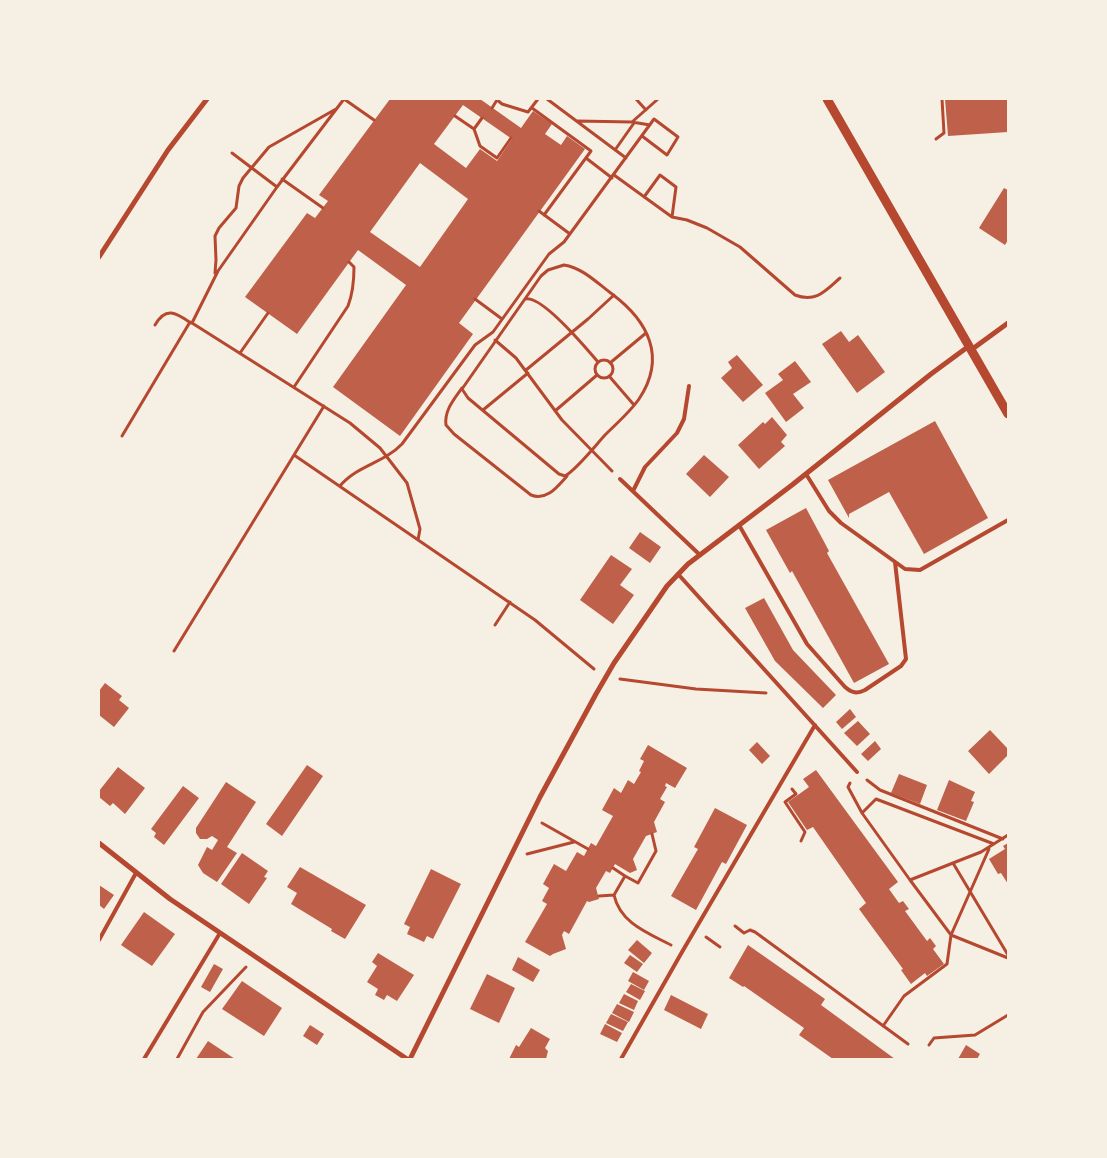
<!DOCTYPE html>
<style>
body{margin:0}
#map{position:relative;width:1107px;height:1158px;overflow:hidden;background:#f6efe4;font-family:Overpass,sans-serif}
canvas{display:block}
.frame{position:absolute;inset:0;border:100px solid #f6efe4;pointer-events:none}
</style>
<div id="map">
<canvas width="1107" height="1158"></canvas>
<div class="frame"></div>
</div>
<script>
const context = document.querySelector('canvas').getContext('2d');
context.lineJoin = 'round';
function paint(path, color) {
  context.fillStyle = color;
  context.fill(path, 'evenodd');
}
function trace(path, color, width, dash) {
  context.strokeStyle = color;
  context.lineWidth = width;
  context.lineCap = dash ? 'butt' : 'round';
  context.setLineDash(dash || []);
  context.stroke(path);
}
const building = new Path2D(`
 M390 99H480L521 128 533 111 552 124 545 134 561 145 567 136 585 149 459 323 473 334 400 436 333 387 406 285 358 250 297 334 245 297 307 213 315 218 328 201 319 195ZM463 105 512 139 497 161 480 149 466 168 434 144ZM420 163 468 199 420 267 370 232Z
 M945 99H1008V132L948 136Z
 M1004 188 1008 190V240L1005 245 979 228Z
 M841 331 849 342 858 335 885 372 857 393 822 344Z
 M737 355 763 385 743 402 721 378 732 368 728 362Z
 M795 361 811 382 793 394 804 408 786 422 765 393 783 380 778 374Z
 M772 417 787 435 781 442 785 446 759 469 738 445 763 422 765 424Z
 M935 421 988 518 924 554 889 492 849 514V518L828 480Z
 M704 455 729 477 710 497 686 474Z
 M806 508 829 551 827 553 889 664 854 683 792 571 790 573 766 530Z
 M640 532 661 547 650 563 629 548Z
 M611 555 632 569 620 585 634 595 613 624 580 600Z
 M764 598 793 650 836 695 823 708 775 661 745 608Z
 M105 683 122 696 119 700 129 708 114 727 99 715V691Z
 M850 709 856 717 842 729 836 722Z
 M858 721 870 734 857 746 844 733Z
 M990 730 1008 749V755L989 774 968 751Z
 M875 741 881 749 868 761 861 754Z
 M757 742 770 756 762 764 749 750Z
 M648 745 687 768 675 788 666 783 665 786 667 787 660 799 665 802 654 822 657 832 646 836 633 859 637 870 630 873 615 864 610 873 606 871 596 888 599 899 589 902 587 901 569 934 564 931 562 935 566 949 553 954 550 956 525 942 547 904 542 901 549 888 543 884 554 864 566 871 577 852 584 856 591 843 596 846 613 816 602 810 614 788 621 793 628 780 634 784 641 772 639 771 644 761 640 759Z
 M307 765 323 776 282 836 266 824Z
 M118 767 145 788 125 814 113 803 110 806 99 797V791Z
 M816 770 898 882 889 889 899 903 903 901 909 909 905 911 927 941 930 938 936 946 933 949 944 964 927 976 925 973 911 984 901 970 903 969 859 909 866 903 813 827 807 830 788 802 809 787 803 779Z
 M899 774 927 785 920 804 891 793Z
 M949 780 975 792 971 801 974 802 966 821 937 810Z
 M226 782 256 802 227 847 237 853 217 882 203 873 198 865 207 847 212 850 218 840 212 836 207 839H200L196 833V828Z
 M183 786 199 798 164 845 154 837 156 833 151 829Z
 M715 808 747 825 726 864 722 862 696 910 671 896 698 849 694 847Z
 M1008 843V884L1001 873 998 874 989 859 1005 849 1003 846Z
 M242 853 268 871 264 877 267 878 249 904 221 884Z
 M300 867 366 905 345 939 331 931 332 929 291 904 297 893 287 887Z
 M431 869 461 884 433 939 427 936 424 942 407 934 410 927 404 924Z
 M99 885 114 895 104 909 99 905Z
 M144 912 175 934 152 966 121 945Z
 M637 940 652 953 644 963 628 950Z
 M748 945 825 999 821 1005 895 1059H833L799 1035 804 1028 744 986 743 987 729 978Z
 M378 953 414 975 397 1001 387 995 384 1000 375 995 378 989 367 982 377 966 372 962Z
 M630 955 643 964 637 972 624 963Z
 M518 957 540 970 533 982 512 970Z
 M214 964 223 969 210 992 201 987Z
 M633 972 649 981 644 990 628 981Z
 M487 974 515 988 499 1023 470 1009Z
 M242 981 282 1008 264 1036 222 1009Z
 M631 984 645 991 640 1000 626 992Z
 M624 994 638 1001 634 1010 619 1003Z
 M671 995 708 1014 701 1029 664 1010Z
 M617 1004 634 1012 629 1022 612 1013Z
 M611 1014 628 1022 623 1031 606 1023Z
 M605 1024 622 1033 617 1042 600 1034Z
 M310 1025 324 1034 317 1045 303 1036Z
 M531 1028 550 1039 545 1048 548 1051 546 1059H509L516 1045 519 1047Z
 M208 1041 235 1059H196Z
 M966 1045 980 1054 977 1059H958Z`);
const path = new Path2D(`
 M344 99 374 120
 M496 99 502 104 528 112 538 99
 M547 99 626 158
 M636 99 646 110
 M492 108 497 100
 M532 108 591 151 544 215
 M455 116 474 129
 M482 118 474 129 480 146 497 158 511 138
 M577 121 632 122
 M650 125 632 122 658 99
 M936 139 944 133 942 99
 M615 150 634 123
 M232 153 277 187 218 271 192 323 350 423 380 448 407 483 420 529 418 540
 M586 158 612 178
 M614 175 672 217 687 220 707 228 740 247 795 295C816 303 825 291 840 278
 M282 179 323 208
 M277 187 344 99
 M644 197 660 175 676 187 672 217
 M539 211 570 234
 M564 265C583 268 597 283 612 294 648 321 667 357 639 399 630 412 616 424 605 435 595 446 577 469 565 476L559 474 468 398 462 389 541 276 548 270Z
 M215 273 216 260 215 236 219 228 236 208 239 186 243 178 269 147 336 109
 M475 299 502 319
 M525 299C541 294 587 349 598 362
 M155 325C166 306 176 313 191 323
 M495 340 516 358 562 420 612 471
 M240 353 268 313
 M595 369a9 9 0 1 1 18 0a9 9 0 1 1-18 0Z
 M610 363 646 333
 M526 370 588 319 614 295
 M609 376 634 405
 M294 387 348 306C353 293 354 281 354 267L349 262
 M462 388C454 399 444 411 446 425L454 434 531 495C547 501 557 487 567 476
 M483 410 528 373
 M555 411 597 375
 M122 436 190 322
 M294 455 535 620 594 669
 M340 486C356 466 384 463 402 444L475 345 493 332 549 254 564 242 654 119 678 137 667 155 642 136
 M495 625 510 602
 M174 651 324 406
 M620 679 696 689 766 693
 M867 780 880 790 1003 839
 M850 783 848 787 862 813
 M792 789 796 794 785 802 805 832 801 841
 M542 823 588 849
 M1008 835 981 852 953 863 1008 955
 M989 849 951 935 1008 958
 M527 854 574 842
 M625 876 638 883 656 851 652 834
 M910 880 862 813 876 799 994 844
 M614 895C620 923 648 933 671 945
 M599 896 614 895 625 876 613 868
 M735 926 744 933 750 930 755 932 908 1044
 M706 937 720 947
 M883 1026 904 996 947 964 951 935 910 880 953 863
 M929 1045 934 1038 975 1035 1008 1015
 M177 1059 203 1012 246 967`);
const service = new Path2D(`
 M806 474 829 511 841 523 905 569 920 570 1008 520
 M620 479 700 555
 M633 491 645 467 677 433 684 419 689 386
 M739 525 807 644 845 687C852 693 857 694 865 690L901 666 906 659 895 562
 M678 574 857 772
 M99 940 136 873
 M144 1059 220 933
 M621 1059 682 952 815 725`);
const minor = new Path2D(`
 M99 257 168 150 207 99
 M971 350 1008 323
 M99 843 170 899 407 1059
 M410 1059 540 797 596 694 614 663 667 586 688 564 792 485 931 374 969 346`);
const tertiary = new Path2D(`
 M827 99 1008 414`);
paint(building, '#bf614a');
trace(path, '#b5482f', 3);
trace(service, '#b5482f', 4);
trace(minor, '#b5482f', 5);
trace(tertiary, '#b5482f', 9);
</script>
